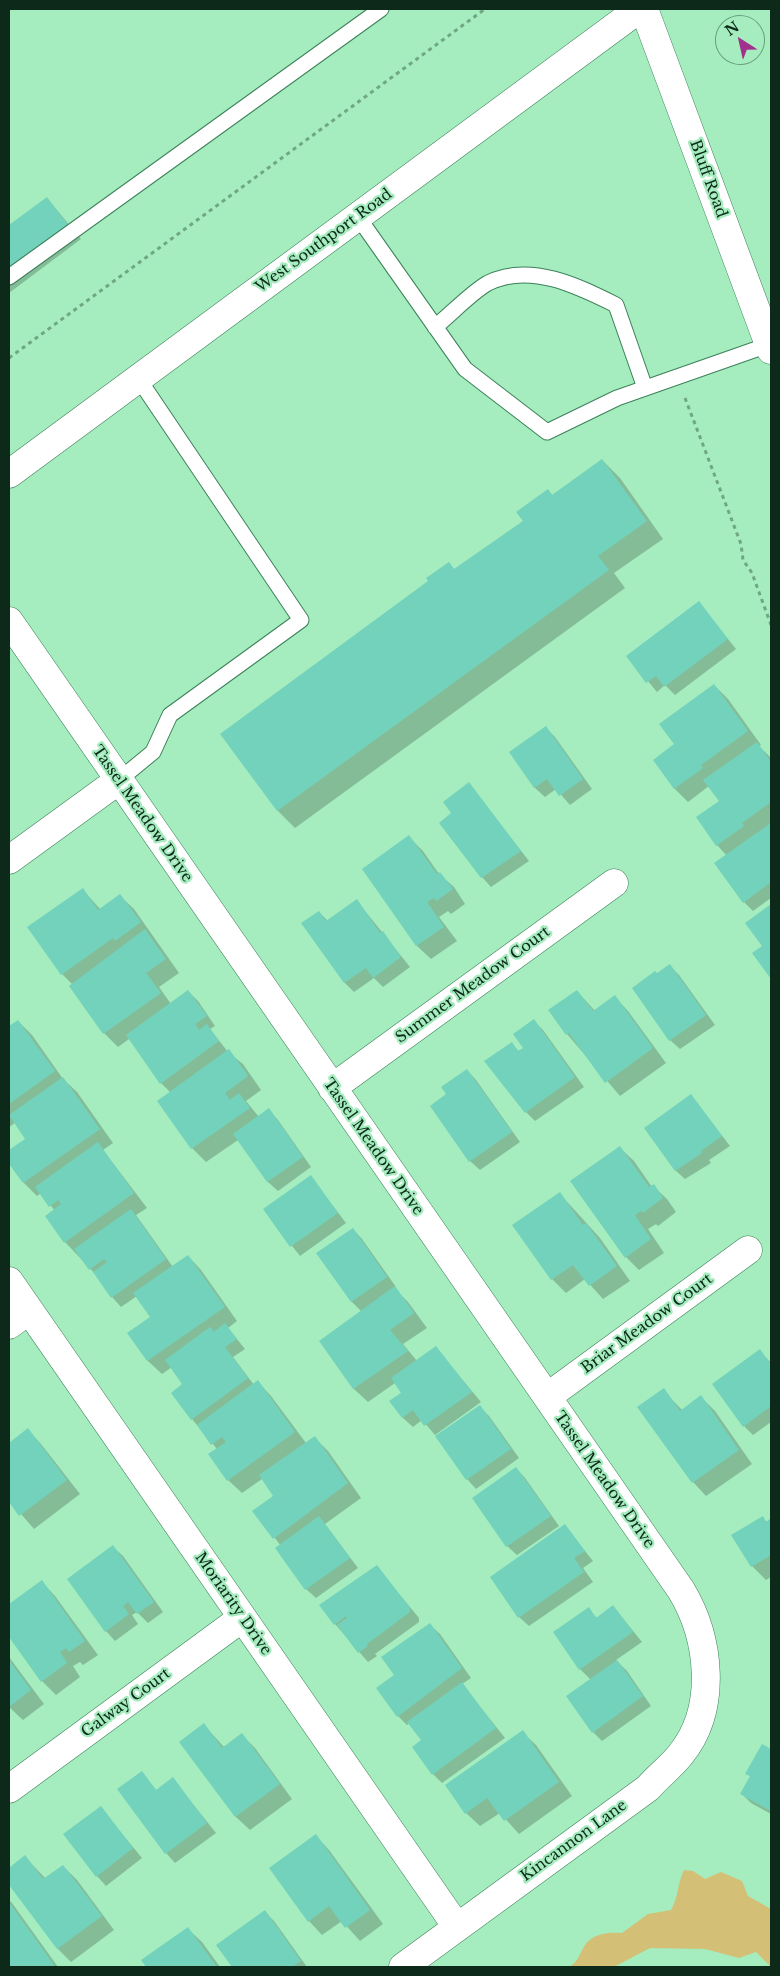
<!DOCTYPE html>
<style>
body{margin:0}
#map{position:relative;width:780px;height:1976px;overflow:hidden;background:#a5ecbf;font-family:"Libre Baskerville",serif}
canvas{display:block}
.frame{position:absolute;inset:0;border:10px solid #0c2919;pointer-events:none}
.north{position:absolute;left:715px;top:15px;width:50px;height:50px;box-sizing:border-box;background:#a5ecbf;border:1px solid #689e7d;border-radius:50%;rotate:325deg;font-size:14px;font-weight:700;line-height:20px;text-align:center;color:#0c2919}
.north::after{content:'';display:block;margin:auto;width:18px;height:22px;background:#a2318e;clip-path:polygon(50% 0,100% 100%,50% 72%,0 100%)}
</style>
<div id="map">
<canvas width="780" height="1976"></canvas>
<div class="frame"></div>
<div class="north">N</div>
</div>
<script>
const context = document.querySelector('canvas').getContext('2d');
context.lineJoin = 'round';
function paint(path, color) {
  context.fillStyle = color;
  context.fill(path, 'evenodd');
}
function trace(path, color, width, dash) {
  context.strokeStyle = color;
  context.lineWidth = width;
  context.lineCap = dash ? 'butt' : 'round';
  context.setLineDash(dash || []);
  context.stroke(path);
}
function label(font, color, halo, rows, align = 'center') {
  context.font = font + ' "Libre Baskerville",serif';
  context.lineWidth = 4.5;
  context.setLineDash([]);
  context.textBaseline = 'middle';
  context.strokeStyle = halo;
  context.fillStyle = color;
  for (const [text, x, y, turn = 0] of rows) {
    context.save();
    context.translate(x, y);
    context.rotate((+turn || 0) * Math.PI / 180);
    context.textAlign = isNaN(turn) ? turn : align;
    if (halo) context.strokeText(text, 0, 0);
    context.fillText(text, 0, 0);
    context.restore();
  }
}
const water = new Path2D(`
 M684 1870 693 1871 705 1879 721 1872 742 1881 748 1896 771 1909V1967L756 1952 739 1958 705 1949 650 1948 614 1967H569C579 1961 579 1954 585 1945 593 1933 610 1932 622 1933L648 1914 671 1910C679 1896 677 1884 684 1870Z`);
const shadow = new Path2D(`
 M47 198 81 239 9 293V227Z
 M602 460 620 478 663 539 614 573 625 588 295 828 278 811 222 735 430 582 448 563 455 570 524 521 548 490 553 496Z
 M699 603 736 649 675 695 665 685 657 692 627 656Z
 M714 685 728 699 761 745 759 746 771 758V898L753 911 744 902 727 856 717 845 720 802 709 786 688 802 674 788 676 744Z
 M546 728 555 737 592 789 570 805 556 789 545 797 535 788 511 752Z
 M469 784 529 861 491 887 482 877 453 813Z
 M409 837 423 851 439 874 454 887 465 904 451 914 448 911 439 917 457 941 431 959 417 946 364 870Z
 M83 890 101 910 120 896 134 909 179 973 159 987 171 1004 188 991 198 1001 215 1026 210 1029 228 1052 243 1064 261 1090 246 1101 259 1117 269 1110 278 1120 311 1167 278 1191 268 1182 238 1140 206 1162 192 1148 159 1101 171 1093 161 1083 129 1039 118 1047 104 1033 73 985 62 974Z
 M357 901 410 967 383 987 374 978 354 992 345 983 303 924 319 912 328 921Z
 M771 906V977L754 953 764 946 747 923Z
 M670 966 679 975 715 1025 680 1049 670 1040 657 974Z
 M577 991 595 1011 615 997 628 1011 666 1063 620 1096 567 1034Z
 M18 1021 32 1035 63 1079 77 1092 113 1143 103 1150 147 1208 136 1215 173 1267 188 1256 201 1270 237 1321 228 1328 245 1349 233 1357 254 1385 258 1382 271 1396 306 1443 314 1437 328 1451 361 1498 325 1524 358 1568 316 1598 306 1589 281 1546 254 1511 275 1496 262 1479 242 1493 228 1480 217 1449 192 1419 184 1384 172 1367 162 1374 148 1361 129 1333 151 1317 137 1296 121 1307 112 1297 98 1277 65 1242 55 1211 41 1193 37 1196 24 1183 9 1162V1152L27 1139 15 1123 9 1127V1028Z
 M534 1021 543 1030 584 1087 535 1121 526 1112 511 1044 520 1052 525 1048Z
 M467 1070 476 1080 520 1142 480 1170 470 1161 448 1095Z
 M691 1095 730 1146 709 1160 711 1163 685 1179 675 1170Z
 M620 1148 634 1161 652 1187 653 1186 667 1199 676 1212 658 1226 656 1224 648 1229 664 1253 639 1270 626 1257Z
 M311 1177 346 1223 300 1256 264 1210Z
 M560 1194 600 1238 630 1281 603 1299 585 1279 566 1293 552 1279 514 1226Z
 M353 1229 362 1239 396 1287 394 1288 408 1302 427 1328 403 1344 417 1361 436 1348 481 1402 435 1435 422 1420 413 1427 403 1418 391 1401 402 1393 395 1383 368 1402 354 1389 321 1342 362 1312 352 1302 318 1254Z
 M760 1351 771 1363V1422L753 1435 744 1426Z
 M663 1390 682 1410 701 1397 715 1411 752 1464 706 1496 693 1482Z
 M479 1406 489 1416 519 1458 476 1489 467 1479Z
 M28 1430 41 1444 80 1494 34 1529 9 1500V1444Z
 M516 1468 525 1478 559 1526 517 1555 507 1546Z
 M763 1518 767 1522 771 1520V1577L766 1580 752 1566 733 1535Z
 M565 1526 593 1561 583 1568 593 1582 529 1626 519 1617Z
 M113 1547 123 1556 163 1612 148 1623 137 1612 132 1615 138 1624 115 1641 106 1631Z
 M377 1567 419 1618V1622L375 1654 377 1656 368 1662 335 1624Z
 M42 1582 55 1596 98 1655 83 1665 80 1662 73 1666 80 1677 56 1695 42 1681 9 1635V1605Z
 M613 1606 642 1642 616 1660 627 1671 651 1706 602 1741 593 1732 591 1680 580 1669 555 1633 588 1609 597 1618Z
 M430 1625 440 1634 471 1678 462 1684 505 1738 442 1783 433 1774 422 1741 410 1723 407 1725 398 1716 396 1676Z
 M9 1657 44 1704 23 1720 9 1707Z
 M204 1725 224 1747 241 1734 255 1748 292 1799 250 1830 236 1817 180 1742Z
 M522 1732 536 1745 572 1796 519 1834 500 1813 480 1826 466 1813Z
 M762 1745 771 1750V1814L751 1803 742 1794 751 1777 747 1773Z
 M142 1773 157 1791 173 1779 216 1833 175 1863 166 1853Z
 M100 1807 142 1858 106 1886 97 1876Z
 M316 1836 329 1850 383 1924 360 1941 342 1921 322 1935 309 1921Z
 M25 1857 46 1879 63 1866 77 1880 114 1930 71 1962 58 1949 9 1883V1869Z
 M9 1900 12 1903 58 1967H9Z
 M265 1912 274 1921 307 1967H234L218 1945Z
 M188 1929 202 1942 220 1967H147L143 1961Z`);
const building = new Path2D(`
 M47 197 68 225 9 269V225Z
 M602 459 647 521 598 556 609 570 277 811 220 734 428 581 426 578 449 562 454 569 523 521 516 512 548 489 552 495Z
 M699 601 728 639 664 687 656 676 646 683 626 656Z
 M714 684 748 731 701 765 703 768 674 789 653 760 674 744 659 724Z
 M546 726 583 779 559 796 547 779 534 788 509 752Z
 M757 742 771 762V802L742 823 744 826 716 846 696 817 719 801 703 780Z
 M469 782 521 851 481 878 439 823 451 813 443 802Z
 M771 823V882L743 903 714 863Z
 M409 835 437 874 440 872 453 889 436 901 434 898 427 902 444 927 416 946 362 869Z
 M83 888 98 910 120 894 141 922 115 941 113 938 61 975 27 927Z
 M357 899 380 933 383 931 401 957 373 978 366 968 344 983 301 923 319 911 326 921Z
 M771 904V979L752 953 762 946 745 923Z
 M145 929 166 959 146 973 161 993 103 1034 69 986Z
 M670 964 706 1015 669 1041 632 988 655 971 657 973Z
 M188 990 207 1016 195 1024 199 1030 207 1024 219 1041 160 1084 126 1035Z
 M577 990 593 1011 615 995 653 1048 605 1083 569 1033 566 1035 548 1010Z
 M534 1019 575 1077 525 1113 484 1061 512 1042 518 1051 523 1048 513 1034Z
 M18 1020 55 1071 9 1104V1026Z
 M229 1049 248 1076 225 1093 230 1100 239 1093 250 1108 191 1149 157 1101Z
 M467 1069 512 1132 469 1162 430 1106 446 1094 441 1087Z
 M63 1077 100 1129 23 1183 9 1164V1150L25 1139 9 1115Z
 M691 1094 722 1136 701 1151 702 1153 675 1171 644 1128Z
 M269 1108 303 1157 267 1182 233 1134Z
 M98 1142 134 1193 64 1243 45 1216 61 1204 58 1200 49 1207 35 1187Z
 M620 1146 649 1187 654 1184 663 1198 643 1213 641 1211 635 1215 651 1239 625 1258 570 1181Z
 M311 1175 338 1213 290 1247 263 1209Z
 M560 1192 583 1225 586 1223 617 1266 589 1286 573 1265 551 1280 512 1225Z
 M131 1209 166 1259 111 1298 93 1272 107 1262 104 1259 89 1270 74 1249Z
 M353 1228 387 1277 351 1302 316 1253Z
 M188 1255 225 1307 147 1361 127 1333 150 1317 133 1293Z
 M395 1286 414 1313 390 1330 408 1351 353 1389 319 1341Z
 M225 1323 237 1339 225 1347 248 1378 191 1420 171 1393 182 1384 165 1360 210 1327 214 1332Z
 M436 1346 472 1392 424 1426 413 1410 402 1418 389 1401 401 1393 391 1378Z
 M760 1349 771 1365V1406L743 1427 712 1384Z
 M258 1380 295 1432 227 1481 208 1454 226 1442 222 1437 211 1445 197 1425Z
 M664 1388 680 1411 701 1395 739 1450 692 1483 637 1407Z
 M480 1405 511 1449 466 1480 435 1436Z
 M28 1428 67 1480 19 1516 9 1502V1443Z
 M315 1436 348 1483 273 1539 252 1511 273 1496 259 1475Z
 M516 1467 551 1516 506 1547 472 1498Z
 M319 1516 350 1558 305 1590 275 1548Z
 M763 1516 766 1522 771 1518V1555L751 1567 731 1535Z
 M565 1524 585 1551 574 1558 584 1572 518 1618 490 1577Z
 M113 1545 154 1602 137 1614 128 1602 123 1606 129 1614 105 1632 67 1579Z
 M377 1565 410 1608V1612L367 1644 368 1646 358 1653 337 1625 347 1618 346 1616 334 1625 319 1605Z
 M42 1580 85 1641 69 1652 66 1648 60 1652 67 1663 41 1682 9 1637V1604Z
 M613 1605 633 1632 579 1670 553 1632 589 1607 596 1618Z
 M430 1623 462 1668 397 1717 376 1688 394 1675 381 1657Z
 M9 1660 31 1690 9 1707Z
 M617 1660 643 1696 592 1733 566 1696Z
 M462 1682 496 1728 432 1775 412 1747 421 1740 407 1722Z
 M204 1723 222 1748 242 1733 280 1784 235 1817 179 1742Z
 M523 1730 559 1782 504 1821 487 1798 465 1814 445 1785Z
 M762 1744 771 1749V1811L740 1794 750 1776 745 1774Z
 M142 1771 156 1790 173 1777 207 1823 165 1854 117 1789Z
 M101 1806 133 1848 96 1877 63 1834Z
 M316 1834 370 1910 345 1928 329 1906 308 1922 269 1868Z
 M25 1855 43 1879 63 1865 102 1916 57 1949 9 1885V1868Z
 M9 1902 54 1965 51 1967H9Z
 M265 1910 301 1961 292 1967H232L216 1945Z
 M188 1927 217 1967H146L141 1960Z`);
const path = new Path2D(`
 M9 358 485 9
 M685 398 741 544 743 560 752 573 771 625`);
const lane = new Path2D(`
 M358 217 465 369 547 432 617 398 771 344
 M9 277 381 9
 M435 327C450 315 473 291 488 283 530 262 578 286 616 305L645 388
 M119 780 153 752 170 715 301 620 138 378`);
const street = new Path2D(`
 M9 621 681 1590C710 1638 718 1708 681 1754 671 1767 658 1776 648 1788L403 1967
 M9 860 119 780
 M332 1088 614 883
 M9 1281 457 1927
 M9 1325 29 1310
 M547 1397 748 1250
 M9 1789 242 1618`);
const secondary = new Path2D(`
 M644 9 771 350
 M9 474 639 9`);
const streetNames = [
 ["Bluff Road",708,179,70],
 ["West Southport Road",324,241,-36],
 ["Tassel Meadow Drive",142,814,55],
 ["Summer Meadow Court",473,985,-36],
 ["Tassel Meadow Drive",373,1147,55],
 ["Briar Meadow Court",647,1324,-36],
 ["Tassel Meadow Drive",604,1480,55],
 ["Moriarity Drive",233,1604,55],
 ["Galway Court",126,1703,-36],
 ["Kincannon Lane",574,1841,-36]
];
paint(water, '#d3c076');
paint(shadow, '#0003');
paint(building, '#73d2bb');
trace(lane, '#3c8159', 17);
trace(street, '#3c8159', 29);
trace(secondary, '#3c8159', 29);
trace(path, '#6fa785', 3, [4, 4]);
trace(lane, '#fff', 15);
trace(street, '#fff', 28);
trace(secondary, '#fff', 28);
label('15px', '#0c2919', '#a5ecbf', streetNames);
</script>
